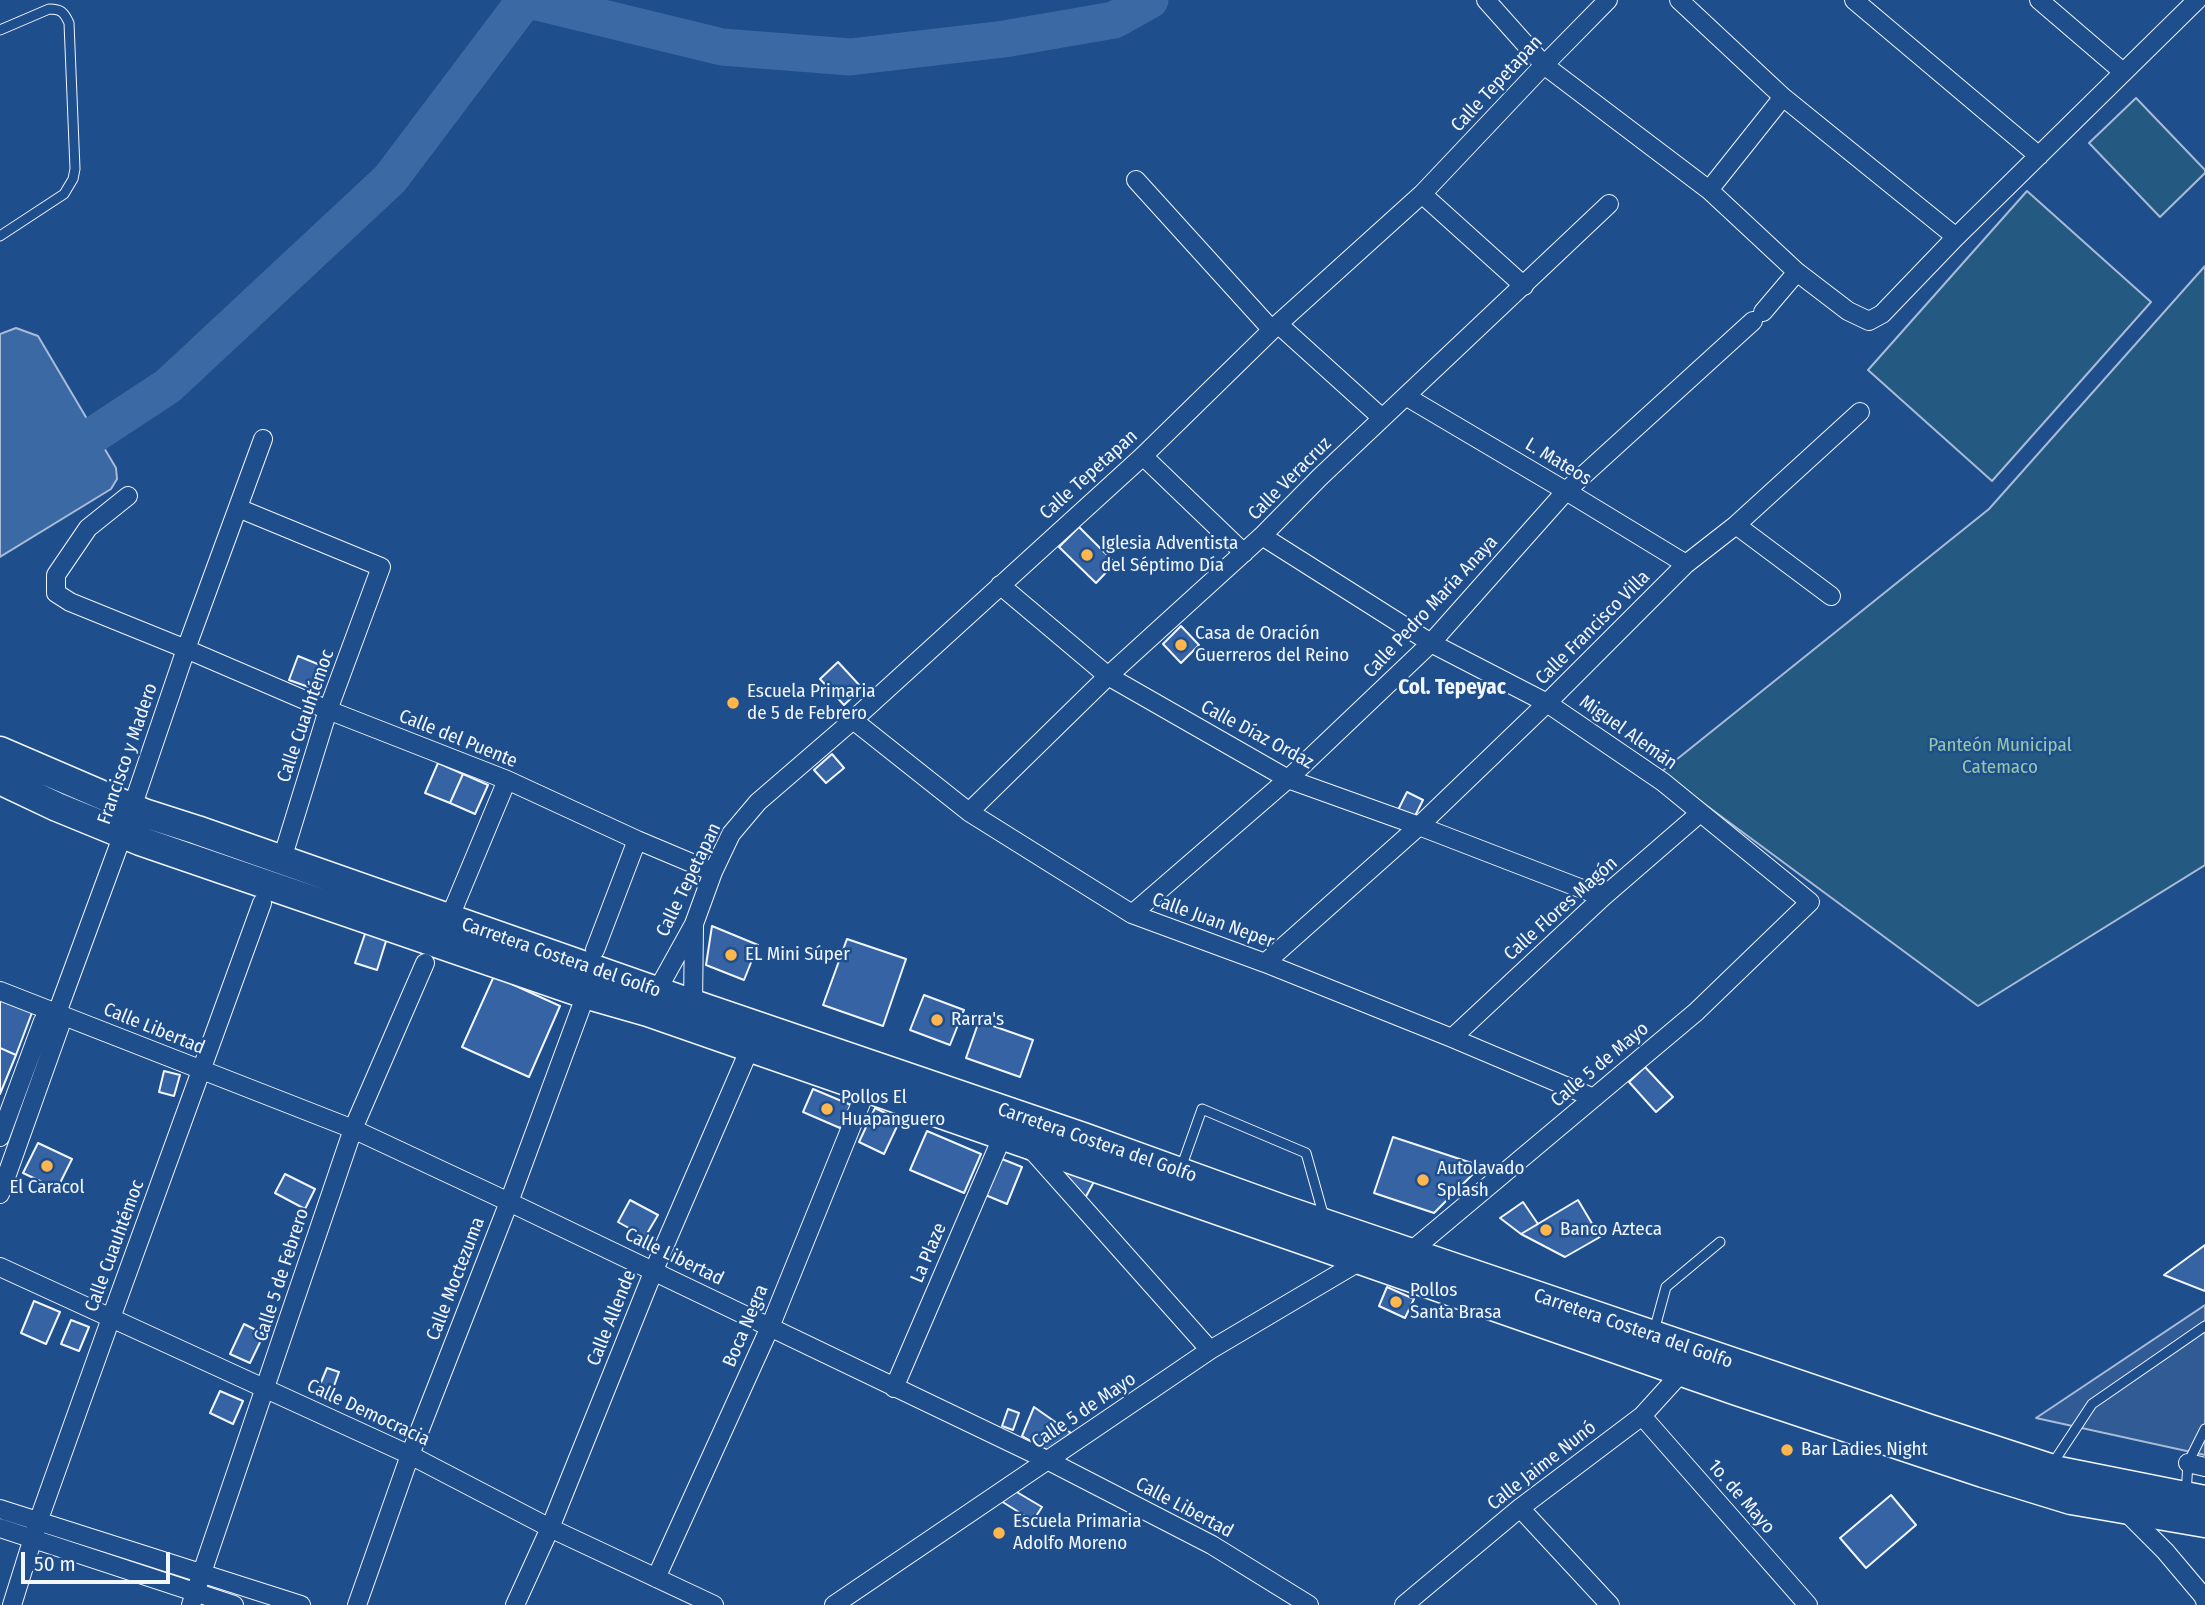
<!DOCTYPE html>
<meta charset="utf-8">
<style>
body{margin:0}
#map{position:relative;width:2205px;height:1605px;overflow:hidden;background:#1f4e8c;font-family:"Fira Sans Condensed",sans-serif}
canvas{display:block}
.scale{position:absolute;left:21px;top:1552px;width:149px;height:32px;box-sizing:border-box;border:4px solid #f2f6ff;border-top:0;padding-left:9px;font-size:21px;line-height:24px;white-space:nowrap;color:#f2f6ff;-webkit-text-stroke:5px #1f4e8c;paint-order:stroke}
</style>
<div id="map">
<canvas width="2205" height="1605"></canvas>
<div class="scale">50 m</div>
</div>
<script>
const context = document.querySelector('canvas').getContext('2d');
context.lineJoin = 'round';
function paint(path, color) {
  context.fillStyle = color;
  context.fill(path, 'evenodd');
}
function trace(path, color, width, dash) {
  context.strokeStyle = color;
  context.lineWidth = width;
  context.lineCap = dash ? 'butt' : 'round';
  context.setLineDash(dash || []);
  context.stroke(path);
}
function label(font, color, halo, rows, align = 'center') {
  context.font = font + ' "Fira Sans Condensed",sans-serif';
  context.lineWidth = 5;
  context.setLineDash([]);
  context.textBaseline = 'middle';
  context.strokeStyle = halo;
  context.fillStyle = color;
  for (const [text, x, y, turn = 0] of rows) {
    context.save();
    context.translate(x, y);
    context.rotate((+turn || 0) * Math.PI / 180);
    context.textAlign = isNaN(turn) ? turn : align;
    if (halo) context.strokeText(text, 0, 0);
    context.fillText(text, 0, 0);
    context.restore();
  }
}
const green = new Path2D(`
 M2136 98 2205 170V173L2160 217 2089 143Z
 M2027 191 2151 302 1992 481 1868 370Z
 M2205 266V865L1978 1006 1661 772 1989 509Z`);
const parking = new Path2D(`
 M2205 1305V1455L2036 1418Z`);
const water = new Path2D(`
 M16 328 38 336 116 468 117 479 111 489 0 557V334Z`);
const river = new Path2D(`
 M529 0 722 47 850 57 1004 39 1114 20 1150 0
 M95 434 168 386 390 179 525 0`);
const building = new Path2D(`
 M1079 527 1115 563 1096 583 1059 547Z
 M1181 626 1199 645 1181 663 1163 644Z
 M298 656 325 667 317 690 289 680Z
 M838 662 862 688 844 705 820 679Z
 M832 754 844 768 826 783 814 770Z
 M438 763 463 774 450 803 425 793Z
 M463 774 488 785 475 814 450 803Z
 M1407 792 1423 800 1414 818 1398 810Z
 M712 926 758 945 744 980 706 965Z
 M366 931 387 938 377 970 355 963Z
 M847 939 906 959 883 1026 823 1005Z
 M494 976 560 1006 529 1077 462 1047Z
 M924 995 964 1010 950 1045 910 1030Z
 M0 997 33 1010 16 1055 0 1048Z
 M979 1021 1033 1040 1020 1077 966 1058Z
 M0 1048 16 1055 0 1094Z
 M1645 1067 1673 1097 1656 1112 1629 1082Z
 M164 1071 180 1075 174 1096 159 1092Z
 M813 1089 851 1105 840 1128 803 1112Z
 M875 1108 900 1120 884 1154 859 1142Z
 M927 1131 981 1154 964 1193 910 1170Z
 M1393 1137 1481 1166 1434 1213 1374 1193Z
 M38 1143 72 1159 57 1189 23 1173Z
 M997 1157 1022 1167 1007 1204 983 1194Z
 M1063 1160 1096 1178 1083 1202 1057 1173Z
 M285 1174 315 1189 305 1209 275 1193Z
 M630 1200 658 1215 645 1237 618 1222Z
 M1578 1200 1600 1237 1565 1257 1521 1234Z
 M1523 1202 1538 1224 1521 1234 1500 1218Z
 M2205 1245V1291L2164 1275Z
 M1387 1287 1414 1299 1405 1318 1379 1306Z
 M34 1301 60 1312 46 1344 21 1333Z
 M71 1320 89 1327 79 1351 61 1344Z
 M244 1324 264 1334 250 1363 230 1354Z
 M327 1368 339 1372 330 1397 317 1392Z
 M220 1391 243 1401 233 1424 210 1413Z
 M1034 1407 1071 1433 1049 1451 1022 1436Z
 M1008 1409 1019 1413 1013 1430 1002 1426Z
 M1015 1491 1042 1507 1033 1521 1001 1501Z
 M1891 1495 1916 1525 1866 1568 1840 1538Z`);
const service = new Path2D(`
 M0 30 49 9C61 9 64 12 69 23L75 169 73 179 64 194 0 236
 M1181 1168 1202 1109 1306 1153 1324 1217
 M1654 1331 1666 1287 1720 1242
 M2051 1466 2092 1404 2205 1326
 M2186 1494 2188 1463 2205 1429`);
const minor = new Path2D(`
 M1486 0 1544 65 1709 190 1797 272 1848 311 1869 321 1882 314 1956 237 2197 0
 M1679 0 1783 97 1956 237
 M1854 0 2039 156
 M2039 0 2123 72
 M1136 180 1272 330
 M1709 190 1783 97
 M1422 194 1524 286
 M1763 312 1797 272
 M1278 324 1382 418
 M1407 397 1566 491 1686 564
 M1143 456 1244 553
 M128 496 88 528 56 575V593L70 602 186 649 328 710 507 780 637 840 713 872
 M238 508 381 567 328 710 282 859
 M1736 525 1831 596
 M1262 536 1431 643 1547 703 1663 782 1810 902 1696 1012 1410 1252
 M1000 585 1108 676 1288 779 1419 826 1603 897
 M853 720 969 812 1132 914 1265 963 1452 1038 1594 1098
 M969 812 1108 676 1262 536 1320 477 1609 204
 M1132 914 1288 779 1431 643 1566 491 1753 321
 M449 919 507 780
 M595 950 637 840
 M1265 963 1419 826 1547 703 1686 564 1736 525 1860 412
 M0 991 353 1129 509 1202 1049 1461 1212 1545 1309 1605
 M653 998 694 924 713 872 731 834 758 802 853 720 1143 456 1278 324 1422 194 1544 65 1608 0
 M690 1011 693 1004 694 927
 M1452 1038 1603 897 1700 813
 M0 1137 43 1021 57 1013
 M1031 1149 1210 1350
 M0 1194 60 1026 57 1013 123 834 186 649 263 439
 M0 1267 410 1455 550 1528 714 1605
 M894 1388 1003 1135
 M1642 1416 1808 1605
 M2188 1463 2205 1467
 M1520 1508 1610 1605
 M0 1509 301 1605
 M2125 1511 2165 1551 2203 1596 2205 1601
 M0 1528 234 1605
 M656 1578 770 1327 867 1088
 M12 1605 38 1522 111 1318 262 903
 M191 1605 353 1129 425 963
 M357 1605 410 1455 509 1202 589 986
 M515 1605 550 1528 654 1270 750 1048
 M834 1605 1210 1350 1362 1260
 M1404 1605 1520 1508 1642 1416 1682 1372 1684 1365`);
const primary = new Path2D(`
 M0 751 144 813 197 830 693 1004 1083 1137 1282 1209 1930 1429 2059 1471 2205 1500
 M0 780 57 807 140 841 585 994 648 1012 1737 1391 1983 1473 2071 1500 2205 1523`);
const markers = [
 [1087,555,7,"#ffb74d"],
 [1181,645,7,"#ffb74d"],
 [733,703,7,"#ffb74d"],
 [731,955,7,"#ffb74d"],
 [937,1020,7,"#ffb74d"],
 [827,1109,7,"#ffb74d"],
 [47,1166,7,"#ffb74d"],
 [1423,1180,7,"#ffb74d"],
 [1546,1230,7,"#ffb74d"],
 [1396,1302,7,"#ffb74d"],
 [1787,1450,7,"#ffb74d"],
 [999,1533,7,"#ffb74d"]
];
const streetNames = [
 ["Calle Tepetapan",1497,84,-47],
 ["L. Mateos",1558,462,31],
 ["Calle Tepetapan",1089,475,-42],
 ["Calle Veracruz",1290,479,-45],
 ["Calle Pedro María Anaya",1431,607,-47],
 ["Calle Francisco Villa",1593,628,-45],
 ["Calle Cuauhtémoc",306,716,-71],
 ["Miguel Alemán",1628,733,35],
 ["Calle Díaz Ordaz",1257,735,28],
 ["Calle del Puente",458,739,22],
 ["Francisco y Madero",128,754,-71],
 ["Calle Tepetapan",689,880,-64],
 ["Calle Flores Magón",1561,909,-42],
 ["Calle Juan Neper",1213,921,20],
 ["Carretera Costera del Golfo",561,958,19],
 ["Calle Libertad",154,1029,22],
 ["Calle 5 de Mayo",1600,1065,-40],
 ["Carretera Costera del Golfo",1097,1143,19],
 ["Calle Cuauhtémoc",115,1246,-70],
 ["La Plaze",929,1253,-67],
 ["Calle Libertad",674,1257,26],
 ["Calle 5 de Febrero",282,1275,-72],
 ["Calle Moctezuma",456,1279,-69],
 ["Calle Allende",612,1318,-68],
 ["Boca Negra",746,1326,-67],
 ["Carretera Costera del Golfo",1633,1329,19],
 ["Calle 5 de Mayo",1084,1411,-34],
 ["Calle Democracia",368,1413,25],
 ["Calle Jaime Nunó",1542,1466,-38],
 ["1o. de Mayo",1741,1497,49],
 ["Calle Libertad",1184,1508,28]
];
const poiNames = [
 ["Iglesia Adventista",1101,544],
 ["del Séptimo Día",1101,566],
 ["Casa de Oración",1195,634],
 ["Guerreros del Reino",1195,656],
 ["Escuela Primaria",747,692],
 ["de 5 de Febrero",747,714],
 ["EL Mini Súper",745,955],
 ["Rarra's",951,1020],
 ["Pollos El",841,1098],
 ["Huapanguero",841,1120],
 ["Autolavado",1437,1169],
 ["Splash",1437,1191],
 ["El Caracol",47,1188,"center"],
 ["Banco Azteca",1560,1230],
 ["Pollos",1410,1291],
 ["Santa Brasa",1410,1313],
 ["Bar Ladies Night",1801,1450],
 ["Escuela Primaria",1013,1522],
 ["Adolfo Moreno",1013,1544]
];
const parkNames = [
 ["Panteón Municipal",2000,746],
 ["Catemaco",2000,768]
];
const neighbourhoodNames = [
 ["Col. Tepeyac",1452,688]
];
paint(green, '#245a82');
trace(green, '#a8bbd7', 2);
paint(parking, '#305b95');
trace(parking, '#a8bbd7', 2);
paint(water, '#3b69a3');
trace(water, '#a8bbd7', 2);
trace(river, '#3b69a3', 37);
paint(building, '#3563a3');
trace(building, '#f2f6ff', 2);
trace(service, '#f2f6ff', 11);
trace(minor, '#f2f6ff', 20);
trace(primary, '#f2f6ff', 31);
trace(service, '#1f4e8c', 9);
trace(minor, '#1f4e8c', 18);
trace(primary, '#1f4e8c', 28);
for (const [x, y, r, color] of markers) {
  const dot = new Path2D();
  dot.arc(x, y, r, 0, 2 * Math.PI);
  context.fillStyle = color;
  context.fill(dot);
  trace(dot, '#1f4e8c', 2.5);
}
label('19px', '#f2f6ff', '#1f4e8c', streetNames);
label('19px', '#f2f6ff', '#1f4e8c', poiNames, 'left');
label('19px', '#97c8a6', '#1f4e8c', parkNames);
label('bold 21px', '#f2f6ff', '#1f4e8c', neighbourhoodNames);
</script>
